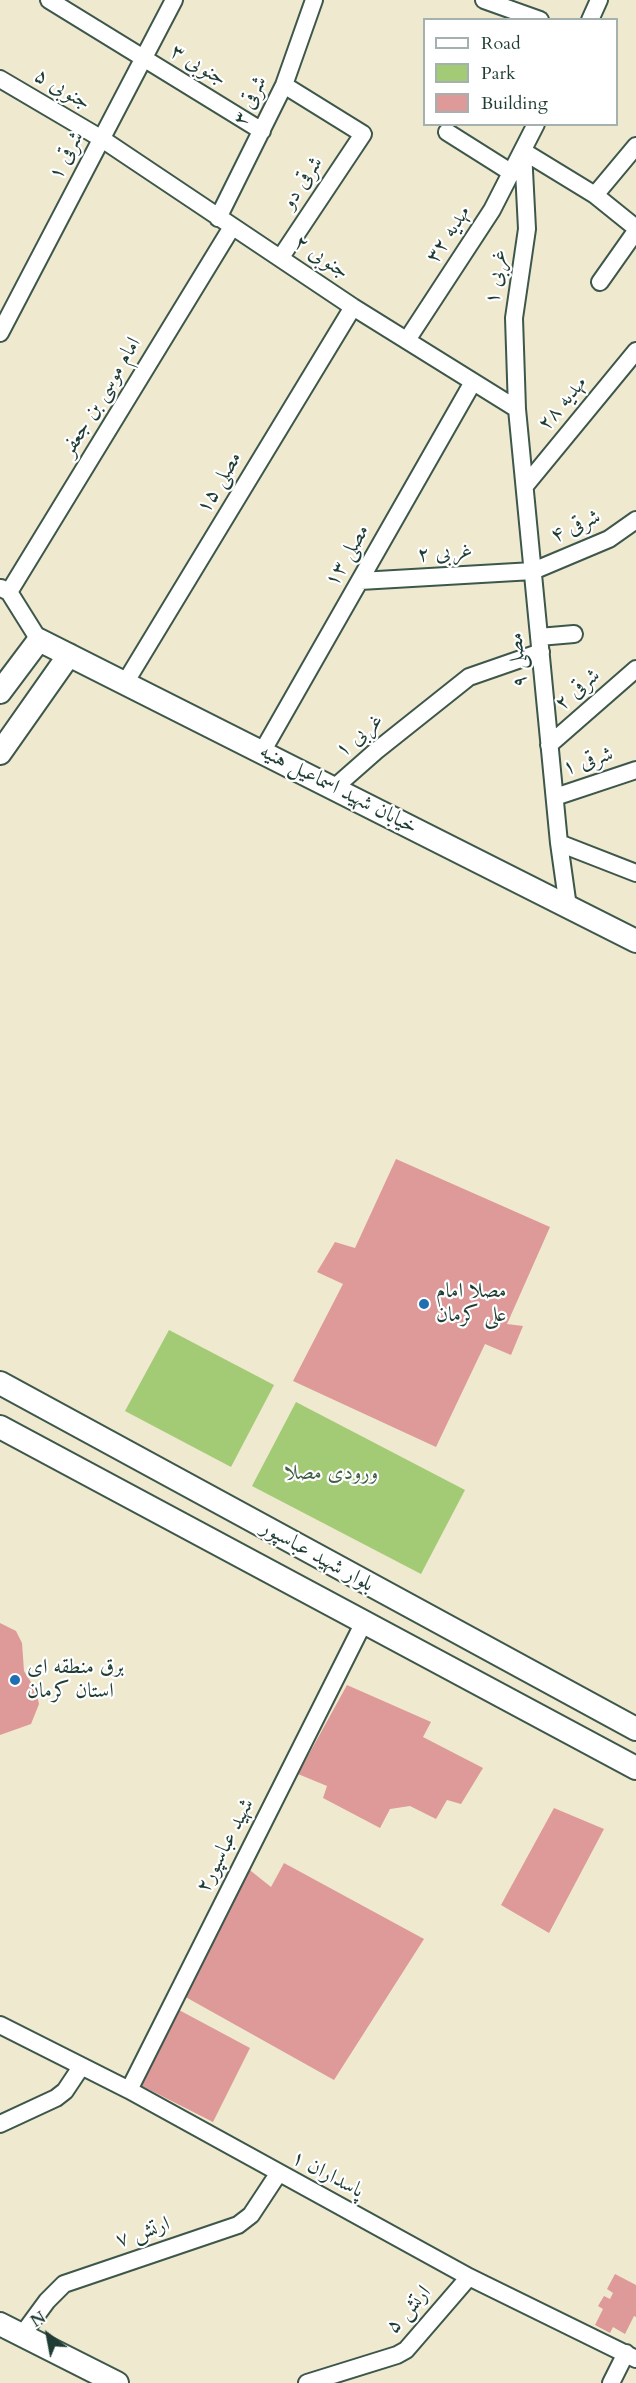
<!DOCTYPE html>
<meta charset="utf-8">
<style>
body{margin:0}
#map{position:relative;width:636px;height:2383px;overflow:hidden;background:#eee9cf;font-family:Cardo,serif}
canvas{display:block}
.legend{position:absolute;left:423px;top:18px;width:195px;height:108px;box-sizing:border-box;background:#fff;border:2px solid #a5b1ae;margin:0;padding:8px 10px;list-style:none;font-size:18px;color:#1f3d34}
.legend li{display:flex;align-items:center;gap:12px;height:30px}
.legend b{width:30px;border:2px solid #a5b1ae}
.north{position:absolute;left:18px;top:2305px;width:60px;height:60px;-webkit-text-stroke:4px #fff;paint-order:stroke;rotate:328deg;font-size:16px;font-weight:700;line-height:24px;text-align:center;color:#1f3d34}
.north::after{content:'';display:block;margin:auto;width:21px;height:27px;background:#1f3d34;clip-path:polygon(50% 0,100% 100%,50% 72%,0 100%)}
</style>
<div id="map">
<canvas width="636" height="2383"></canvas>
<ul class="legend">
<li><b style="height:8px;background:#fff"></b>Road</li>
<li><b style="height:16px;background:#a3cb76"></b>Park</li>
<li><b style="height:16px;background:#de9a99"></b>Building</li>
</ul>
<div class="north">N</div>
</div>
<script>
const context = document.querySelector('canvas').getContext('2d');
context.lineJoin = 'round';
function paint(path, color) {
  context.fillStyle = color;
  context.fill(path, 'evenodd');
}
function trace(path, color, width, dash) {
  context.strokeStyle = color;
  context.lineWidth = width;
  context.lineCap = dash ? 'butt' : 'round';
  context.setLineDash(dash || []);
  context.stroke(path);
}
function label(font, color, halo, rows, align = 'center') {
  context.font = font + ' Cardo,Amiri,serif';
  context.lineWidth = 4.5;
  context.setLineDash([]);
  context.textBaseline = 'middle';
  context.strokeStyle = halo;
  context.fillStyle = color;
  for (const [text, x, y, turn = 0] of rows) {
    context.save();
    context.translate(x, y);
    context.rotate((+turn || 0) * Math.PI / 180);
    context.textAlign = isNaN(turn) ? turn : align;
    if (halo) context.strokeText(text, 0, 0);
    context.fillText(text, 0, 0);
    context.restore();
  }
}
const green = new Path2D(`
 M169 1330 274 1385 231 1467 125 1411Z
 M296 1402 465 1490 421 1574 252 1486Z`);
const building = new Path2D(`
 M396 1159 550 1227 507 1324 523 1326 511 1355 485 1344 436 1447 293 1381 343 1284 317 1272 335 1242 355 1248Z
 M0 1623 16 1631 22 1643 24 1671 36 1690 39 1704 31 1724 0 1735Z
 M347 1685 431 1722 423 1737 483 1768 461 1804 447 1800 436 1819 410 1806 390 1809 380 1828 323 1798 327 1786 298 1774Z
 M554 1808 604 1829 549 1933 501 1905Z
 M284 1863 424 1939 334 2080 182 1995 246 1867 271 1887Z
 M179 2010 250 2048 213 2122 140 2085Z
 M615 2274 636 2285V2317L634 2316 625 2334 613 2327 610 2333 595 2325 603 2309 598 2306 604 2296 610 2299 613 2293 607 2289Z`);
const street = new Path2D(`
 M49 0 262 131
 M484 0 540 20
 M590 20 599 0
 M0 79 102 139 353 307 517 409
 M447 132 512 173
 M523 151 527 229 514 318 517 409 559 843 568 907
 M523 151 595 195 636 228
 M595 195 636 146
 M218 218 284 85 314 0
 M281 257 363 134 284 85
 M600 282 636 231
 M0 333 174 0
 M407 340 492 210 536 124
 M525 486 636 351
 M360 581 533 571 609 539 636 520
 M1 588 9 592 39 640
 M9 592 232 227
 M539 637 574 634
 M125 683 353 307
 M549 745 636 669
 M262 752 473 382
 M334 788 376 751 469 677 541 652
 M555 797 636 770
 M559 843 636 873
 M0 2025 129 2090 469 2277 636 2359
 M129 2090 364 1622
 M0 2124 56 2098 65 2091 81 2067
 M22 2335 47 2301 64 2284 238 2225 251 2215 278 2174
 M307 2383 397 2355 406 2350 469 2277
 M611 2383 626 2353`);
const secondary = new Path2D(`
 M0 692 39 640 636 941
 M0 753 69 655
 M0 1383 636 1729
 M0 1427 636 1768
 M0 2324 117 2383`);
const markers = [
 [424,1304,6,"#1f6fb2"],
 [15,1680,6,"#1f6fb2"]
];
const streetNames = [
 ["جنوبی ۳",198,66,31],
 ["۵ جنوبی",62,90,31],
 ["شرقی ۳",251,101,-65],
 ["شرقی ۱",67,156,-62],
 ["شرقی دو",303,183,-57],
 ["مهدیه ۳۲",449,235,-57],
 ["جنوبی ۲",321,258,34],
 ["۱ غربی",497,277,-81],
 ["امام موسی بن جعفر",102,397,-59],
 ["مهدیه ۲۸",563,404,-50],
 ["مصلی ۱۵",220,483,-59],
 ["۴ شرقی",576,527,-25],
 ["۲ غربی",445,554,-4],
 ["مصلی ۱۳",348,556,-60],
 ["مصلی ۹",519,660,-95],
 ["۲ شرقی",578,690,-41],
 ["۱ غربی",360,736,-40],
 ["۱ شرقی",588,762,-18],
 ["خیابان شهید اسماعیل هنیه",338,790,27],
 ["بلوار شهید عباسپور",317,1557,29],
 ["شهید عباسپور۲",226,1846,-63],
 ["پاسداران ۱",327,2175,28],
 ["ارتش ۷",143,2233,-19],
 ["ارتش ۵",409,2310,-48]
];
const poiNames = [
 ["مصلا امام",436,1292],
 ["علی کرمان",436,1316],
 ["برق منطقه ای",27,1668],
 ["استان کرمان",27,1692]
];
const parkNames = [
 ["ورودی مصلا",331,1474]
];
paint(green, '#a3cb76');
paint(building, '#de9a99');
trace(street, '#3e574b', 20);
trace(secondary, '#3e574b', 26);
trace(street, '#fff', 16);
trace(secondary, '#fff', 22);
for (const [x, y, r, color] of markers) {
  const dot = new Path2D();
  dot.arc(x, y, r, 0, 2 * Math.PI);
  context.fillStyle = color;
  context.fill(dot);
  trace(dot, '#fff', 2);
}
label('21px', '#1f3d34', '#fff', streetNames);
label('21px', '#1f3d34', '#fff', poiNames, 'left');
label('21px', '#406044', '#fff', parkNames);
</script>
